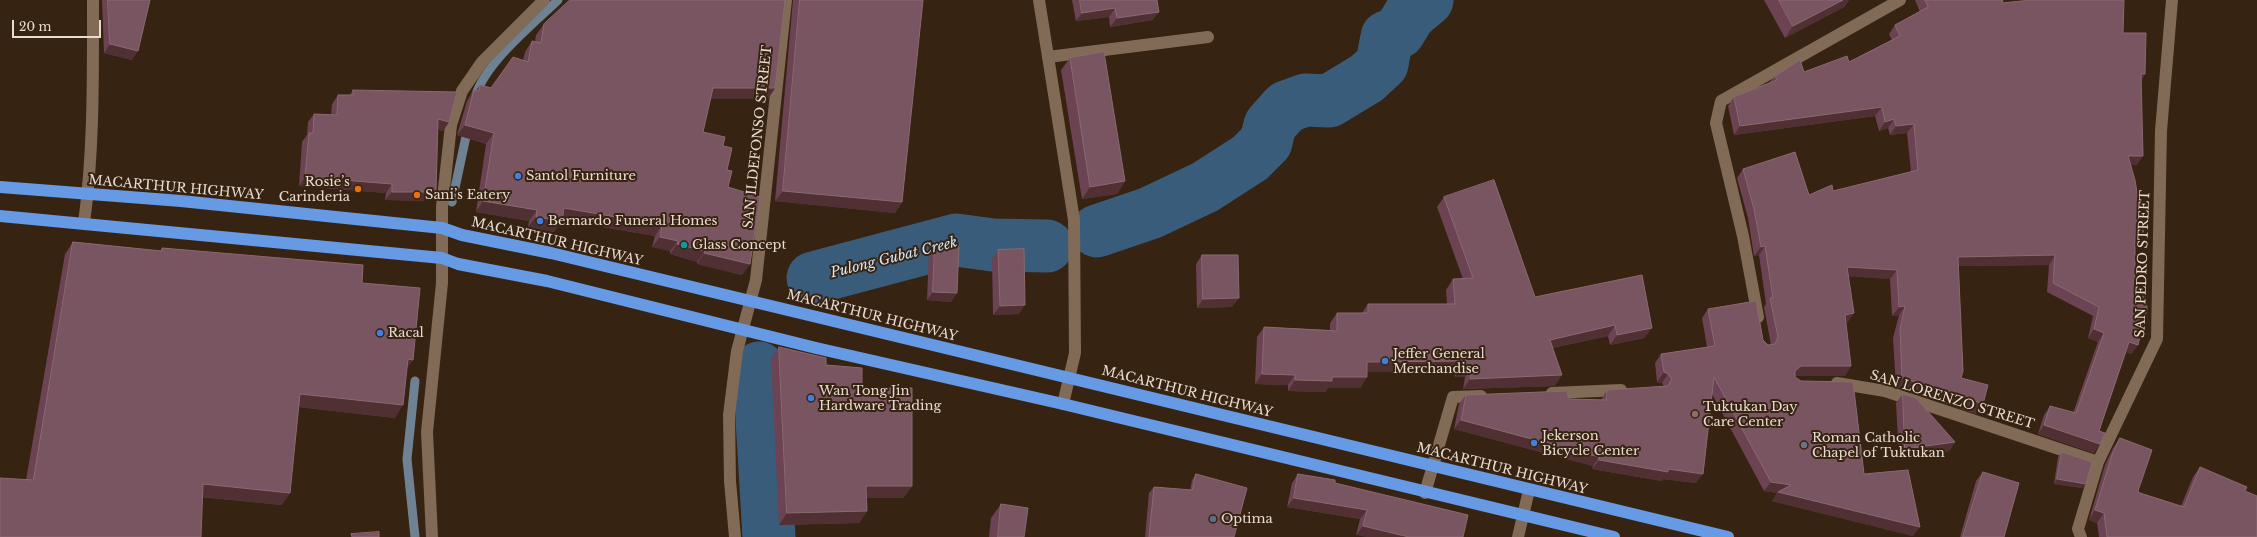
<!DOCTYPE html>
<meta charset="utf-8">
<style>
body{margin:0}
#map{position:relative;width:2257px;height:537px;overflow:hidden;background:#362311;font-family:"Libre Baskerville",serif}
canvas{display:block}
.scale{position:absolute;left:12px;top:20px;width:89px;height:18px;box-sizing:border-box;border:2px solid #e8dbd0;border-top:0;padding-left:5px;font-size:12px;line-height:14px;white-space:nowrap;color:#e8dbd0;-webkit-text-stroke:3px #362311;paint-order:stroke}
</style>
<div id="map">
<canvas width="2257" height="537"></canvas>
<div class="scale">20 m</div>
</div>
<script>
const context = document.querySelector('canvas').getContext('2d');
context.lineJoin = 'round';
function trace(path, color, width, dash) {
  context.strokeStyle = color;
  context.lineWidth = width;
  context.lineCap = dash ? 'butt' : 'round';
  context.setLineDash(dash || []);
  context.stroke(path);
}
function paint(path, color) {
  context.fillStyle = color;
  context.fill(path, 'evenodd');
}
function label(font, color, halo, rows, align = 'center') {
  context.font = font + ' "Libre Baskerville",serif';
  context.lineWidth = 4;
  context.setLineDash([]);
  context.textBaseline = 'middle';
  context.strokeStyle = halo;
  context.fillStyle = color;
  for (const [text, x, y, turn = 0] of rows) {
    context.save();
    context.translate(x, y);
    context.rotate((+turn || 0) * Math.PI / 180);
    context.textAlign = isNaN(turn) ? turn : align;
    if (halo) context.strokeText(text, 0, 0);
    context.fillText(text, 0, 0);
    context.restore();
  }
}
const stream = new Path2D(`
 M474 101C482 65 531 26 558 0
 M452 202 468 127
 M415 381 407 459 415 537`);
const river = new Path2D(`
 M1097 231 1150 213 1205 187 1250 158 1266 142 1270 125 1286 107 1305 100 1329 101 1367 78 1382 64 1387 37 1399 32 1410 14 1427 0
 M813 278 956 240 993 245 1047 246
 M759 368 769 537`);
const lane = new Path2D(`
 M1048 57 1208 37
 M84 223C94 150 93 74 93 0`);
const street = new Path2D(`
 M1039 0 1074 220 1075 353 1063 404
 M1758 317 1743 236 1716 123 1721 101 1900 0
 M1837 383 1885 391 2098 462
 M1552 393 1621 390
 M1425 493 1453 397 1481 396
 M432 537 427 432 442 283V207L451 125 462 91 482 62 544 0
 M735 537 730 481 729 415 737 351 756 280 786 0
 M1518 537 1529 490
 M2081 537 2078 529 2098 462 2157 339 2161 131 2172 0`);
const highway = new Path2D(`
 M0 187 181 201 442 228 462 235 551 253 821 318 1728 537
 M0 216 442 258 458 264 547 281 816 348 1063 404 1614 537`);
const wall = new Path2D(`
 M102 0H150L132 60 104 53Z
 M793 0H923L902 202 895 213 775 201Z
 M1072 0H1157L1159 12 1152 20 1110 27 1109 17 1076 21Z
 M1764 0H1849L1844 7 1785 38Z
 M1915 0H2003L2002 3 2123 33 2145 74 2141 81 2137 165H2131L2144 236 2138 245H2135L2132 354 2126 352 2099 431 2094 453 2038 434 2044 415 2050 406 2073 413 2098 342 2088 338 2093 316 2047 292 2049 265 1958 266 1961 378 1983 404 1976 414 1896 387 1893 338 1899 315 1892 316 1890 279 1849 276 1848 322 1846 323 1851 366 1845 376H1795V377L1864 474 1913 536 1772 501 1777 493 1764 491 1712 394 1696 483 1663 479 1662 481 1592 469 1593 466 1454 429 1459 404 1466 395 1601 400 1607 390 1664 387 1662 383 1657 382 1655 363 1661 354 1707 347 1702 318 1708 309 1763 340 1768 345H1771L1764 307 1766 304 1759 255 1754 256 1748 218 1737 178 1743 169 1809 195 1833 191 1911 172 1907 133 1890 135 1888 128 1879 131 1875 116 1734 135 1728 106 1734 97 1769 83 1775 76 1804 72 1849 62 1892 40 1889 34 1895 25 1920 12Z
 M544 24 775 88 768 99H710L703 132 723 146 727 170 728 187 750 264 742 275 697 264V262L670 254V251L652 247 655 236 562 220 554 232 528 227 529 221 476 212 486 144 457 135 467 101 474 90H476L480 85 491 88 523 60 525 52 532 41 535 42 536 35Z
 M1070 58 1125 181 1117 194 1082 199 1061 70Z
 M353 90 449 122 443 131 437 129 430 201 385 200 386 193 299 186 302 142 307 135 308 122 314 114 331 115 332 104 338 95H350Z
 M1444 197 1535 297 1652 328 1644 338 1610 345 1608 336 1552 348 1555 386 1463 389 1465 377H1455L1454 372H1367V377L1360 388H1328L1325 392 1288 391V385L1255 384 1257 337 1264 327 1330 330V323L1337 313H1362L1368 304H1447L1446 290 1453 279H1463L1437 207Z
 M73 242 160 251 162 248 362 283 413 360 407 367 395 418 298 407 282 505 26 480 65 254Z
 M935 242 951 302 927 300 929 251Z
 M998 250 1019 314 993 315 992 259Z
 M1202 255 1232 307 1197 308 1196 264Z
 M779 347 826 365 862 388 912 486 903 498H867V511L859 523 779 525 771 359Z
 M1903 394 1955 442 1949 451 1899 458 1896 403Z
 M2120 438 2138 491 2140 493 2181 506 2193 477 2200 467 2245 491 2257 537H2099L2097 523 2089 520 2105 465 2113 448Z
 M2062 452 2086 484 2082 488 2054 484 2058 457Z
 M1983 472 2004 537H1960L1976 481Z
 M1196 474 1234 537H1145L1149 493 1154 487 1190 490 1192 480Z
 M1298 474 1335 483 1463 537 1356 535 1360 519 1287 507 1292 483Z
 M1001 504 1024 537H989L991 518Z`);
const shadedWall = new Path2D(`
 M1843 0H1849L1844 7 1785 38 1793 26Z
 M1115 8 1109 17 1076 21 1082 13Z
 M1159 12 1152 20 1110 27 1117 18Z
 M110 44 138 51 132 60 104 53Z
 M2141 74H2145L2139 83Z
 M713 88H775L768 99H705Z
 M1882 107 1875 116 1734 135 1740 126Z
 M438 119 449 122 443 131 431 128Z
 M1894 119 1888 128 1879 131 1885 122Z
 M1914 124 1907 133 1890 135 1896 126Z
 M465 125 494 133 486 144 457 135Z
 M2128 156H2143L2137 165H2122Z
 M305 177 392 184 386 193 299 186Z
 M1125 181 1117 194 1082 199 1090 187Z
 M783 191 902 202 895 213 775 201Z
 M392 192H436L430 201 385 200Z
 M483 201 537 210 529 221 476 212Z
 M564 208 662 225 655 236 556 219Z
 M536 217 562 221 554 232 528 227Z
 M2144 236 2138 245 2129 246 2135 237Z
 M660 237 678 241 670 251 652 247Z
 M677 244 705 251 697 262 670 254Z
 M1765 246 1759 255 1754 256 1761 247Z
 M704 253 750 264 742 275 697 264Z
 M2055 255 2049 265 1952 266 1958 257Z
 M1847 267 1897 270 1890 279 1841 276Z
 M933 292 957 293 951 302 927 300Z
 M1239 298 1232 307 1197 308 1203 299Z
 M1025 305 1019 314 993 315 1000 306Z
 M1905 306 1899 315 1892 316 1899 307Z
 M1854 313 1848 322 1838 324 1845 315Z
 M1615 325 1608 336 1542 350 1550 340Z
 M1652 328 1644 338 1610 345 1617 335Z
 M2094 329 2104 333 2098 342 2088 338Z
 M2129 342 2138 345 2132 354 2123 351Z
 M408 359 413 360 404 372Z
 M1461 361 1454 372H1360L1367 362Z
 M1801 366H1851L1845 376H1795V371Z
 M1462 367H1472L1465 377H1455Z
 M1664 372 1668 374 1662 383 1657 382Z
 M1262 374 1295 375 1288 385 1255 384Z
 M1562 375 1555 386 1463 389 1470 379Z
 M1332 377H1367L1360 388H1328L1325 392 1288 391 1295 380Z
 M1902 378 1983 404 1976 414 1896 387Z
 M300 394 403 405 395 418 291 406Z
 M1461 420 1599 457 1593 466 1454 429Z
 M2044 425 2100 444 2094 453 2038 434Z
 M1955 442 1949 451 1899 458 1905 449Z
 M1599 460 1703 474 1696 483 1663 479 1662 481 1592 469Z
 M2057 479 2086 484 2082 488 2054 484Z
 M1771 482 1791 485 1920 527 1913 536 1772 501 1777 493 1764 491Z
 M203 484 290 493 282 505 194 496Z
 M866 486H912L903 498H858Z
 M1294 498 1367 510 1360 519 1287 507Z
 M2095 510 2104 513 2097 523 2089 520Z
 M867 511 859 523 779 525 787 513Z
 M1363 526 1409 537H1366L1356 535Z`);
const building = new Path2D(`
 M108 0H150L138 51 110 44Z
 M570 0H785L775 88H713L703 132 725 137 723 146 732 148 727 170 732 171 728 187 760 197 750 264 704 253 705 251 677 244 678 241 660 237 662 225 564 208 562 221 536 217 537 210 483 201 494 133 465 125 474 90 479 91 480 85 491 88 513 57 528 62 532 41 541 43 544 24Z
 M800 0H923L902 202 783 191Z
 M1080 0H1157L1159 12 1117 18 1115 8 1082 13Z
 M1779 0H1843L1793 26Z
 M1925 0H2003L2002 3 2031 0H2124L2123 33H2146L2145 74H2141L2143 156H2128L2135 180 2144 236 2135 237V295L2146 297 2147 309 2138 345 2129 342 2099 431 2105 433 2100 444 2044 425 2050 406 2076 413 2104 333 2094 329 2099 307 2053 283 2055 255 1958 257 1963 371 1961 378 1988 385 1983 404 1902 378 1900 329 1905 306 1899 307 1897 270 1847 267 1854 313 1845 315 1851 366H1801L1795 371V377L1801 381 1853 382 1864 474 1908 470 1920 527 1778 492 1791 485 1771 482 1714 377 1703 474 1668 469V472L1599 460V457L1461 420 1466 395 1567 391 1569 399 1606 400 1607 390 1668 386 1672 379 1668 374 1664 372 1661 354 1715 346 1708 309 1756 301 1763 340 1768 345 1775 344 1778 337 1770 298H1773L1765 246 1761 247 1754 209 1743 169 1795 152 1809 195 1832 185 1833 191 1918 170 1914 124 1896 126 1894 119 1885 122 1882 107 1740 126 1734 97 1777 80 1775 76 1800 60 1804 72 1847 56 1849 62 1900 36 1895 25 1928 7Z
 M1104 52 1125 181 1090 187 1070 58Z
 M353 90 457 92 449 122 438 119 436 192H392V184L305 177 309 133H313L314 114 337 115 338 95H353Z
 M1494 180 1535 297 1642 275 1652 328 1617 335 1615 325 1550 340 1562 375 1470 379 1472 367H1462L1461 361 1367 362V377H1332V381L1295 380V375L1262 374 1264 327 1337 331V313H1368V304H1455L1453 279 1473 278 1444 197Z
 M73 242 162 251V248L363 265 362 283 420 288 413 360 408 359 403 405 300 394 290 493 203 484 201 537H0V478L33 480Z
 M935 242 959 244 957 293 933 292Z
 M1024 249 1025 305 1000 306 998 250Z
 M1202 255H1238L1239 298 1203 299Z
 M779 347 826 358V365L862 368V388H912V486H866L867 511 787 513Z
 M1903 394 1916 398 1955 442 1905 449Z
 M2120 438 2152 450 2138 491 2140 493 2184 507 2200 467 2247 487 2245 491 2257 496V537H2107L2104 513 2095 510 2112 455Z
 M2062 452 2092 462 2086 484 2057 479Z
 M1983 472 2019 483 2004 537H1963Z
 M1196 474 1247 488 1234 537H1149L1154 487 1192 490Z
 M1298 474 1335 480V483L1468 515 1463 537H1409L1363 526 1367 510 1294 498Z
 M1001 504 1028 508 1024 537H998Z
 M379 532V537H352L351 534Z`);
const markers = [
 [518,176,4,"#3f7fe0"],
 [358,189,4,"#e8710a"],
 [417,195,4,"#e8710a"],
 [540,221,4,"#3f7fe0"],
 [684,245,4,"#0f9aa8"],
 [380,333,4,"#3f7fe0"],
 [1385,361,4,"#3f7fe0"],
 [811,398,4,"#3f7fe0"],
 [1695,414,4,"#8d6e63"],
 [1534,443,4,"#3f7fe0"],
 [1804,445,4,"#6b7280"],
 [1213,519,4,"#5c6f8a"]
];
const streetNames = [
 ["SAN ILDEFONSO STREET",758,137,-84],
 ["MACARTHUR HIGHWAY",176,188,5],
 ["MACARTHUR HIGHWAY",557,242,13],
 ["SAN PEDRO STREET",2143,264,-88],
 ["MACARTHUR HIGHWAY",872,316,14],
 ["MACARTHUR HIGHWAY",1187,392,14],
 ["SAN LORENZO STREET",1952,400,17],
 ["MACARTHUR HIGHWAY",1502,469,14]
];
const poiNames = [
 ["Santol Furniture",526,176],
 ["Rosie’s",350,182,"right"],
 ["Carinderia",350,197,"right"],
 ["Sani’s Eatery",425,195],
 ["Bernardo Funeral Homes",548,221],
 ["Glass Concept",692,245],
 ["Racal",388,333],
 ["Jeffer General",1393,354],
 ["Merchandise",1393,369],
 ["Wan Tong Jin",819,391],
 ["Hardware Trading",819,406],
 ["Tuktukan Day",1703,407],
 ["Care Center",1703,422],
 ["Jekerson",1542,436],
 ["Bicycle Center",1542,451],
 ["Roman Catholic",1812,438],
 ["Chapel of Tuktukan",1812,453],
 ["Optima",1221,519]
];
const waterNames = [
 ["Pulong Gubat Creek",894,258,-14]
];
trace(stream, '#6e8294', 9);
trace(river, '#3a5c7b', 53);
trace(lane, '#816a56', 12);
trace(street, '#816a56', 12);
trace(highway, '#679ae4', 12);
paint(wall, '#6b4353');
paint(shadedWall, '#503033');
paint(building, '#795461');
trace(building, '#8a6972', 1);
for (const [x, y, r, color] of markers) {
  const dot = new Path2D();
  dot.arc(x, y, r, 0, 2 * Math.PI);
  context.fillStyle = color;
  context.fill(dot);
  trace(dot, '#362311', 1.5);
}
label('13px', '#e8dbd0', '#362311', streetNames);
label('13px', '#e8dbd0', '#362311', poiNames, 'left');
label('italic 14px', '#d0e6fc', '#362311', waterNames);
</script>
